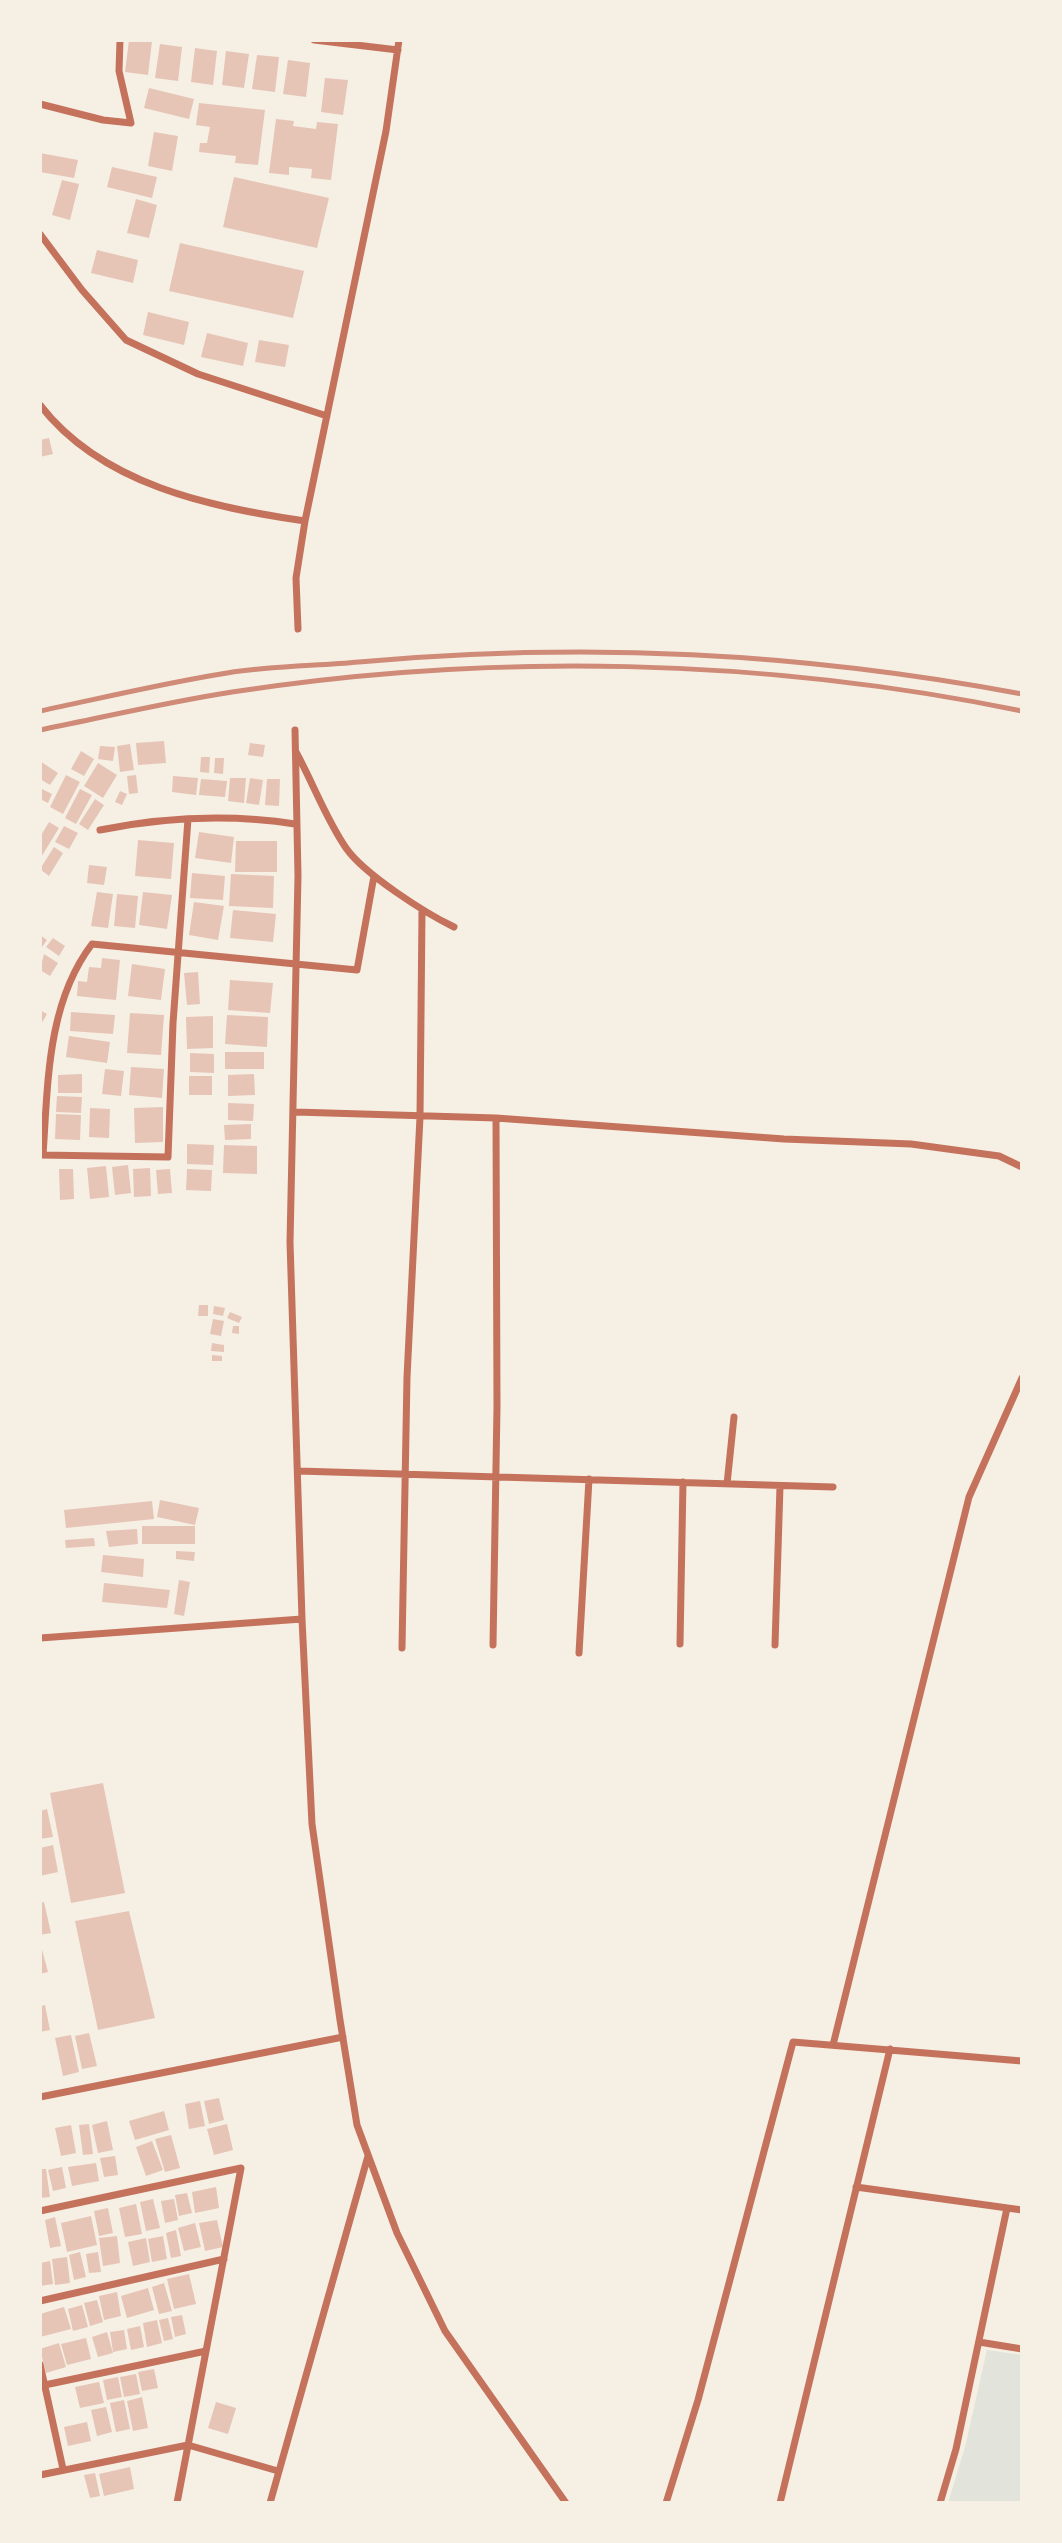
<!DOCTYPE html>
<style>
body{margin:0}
#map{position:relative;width:1062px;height:2543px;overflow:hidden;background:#f6efe4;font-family:"IBM Plex Sans",sans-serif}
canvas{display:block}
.frame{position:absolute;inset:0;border:42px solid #f6efe4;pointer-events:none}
</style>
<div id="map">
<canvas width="1062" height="2543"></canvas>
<div class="frame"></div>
</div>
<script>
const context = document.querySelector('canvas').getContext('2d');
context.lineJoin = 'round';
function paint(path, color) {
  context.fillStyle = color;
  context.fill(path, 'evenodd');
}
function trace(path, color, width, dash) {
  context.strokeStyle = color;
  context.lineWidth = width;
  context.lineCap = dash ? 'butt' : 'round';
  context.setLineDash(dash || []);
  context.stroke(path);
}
const green = new Path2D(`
 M987 2350 1022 2355V2503H948L965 2447Z`);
const building = new Path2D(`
 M129 40 152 41 148 75 125 72Z
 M160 44 182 47 178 81 155 78Z
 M195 48 217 51 213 85 191 82Z
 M226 51 249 54 244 88 222 85Z
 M257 55 279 57 275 92 252 89Z
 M288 60 310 63 306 97 283 94Z
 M325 78 348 80 343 115 321 112Z
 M149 88 194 99 189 119 144 108Z
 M199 103 265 110 258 165 235 163 236 156 199 152 200 143H207L210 127 196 125Z
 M276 119 294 121 293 126 316 129 317 122 338 124 331 180 311 178 312 169 289 167V175L269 173Z
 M154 132 178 136 172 171 148 166Z
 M40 153 78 160 74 178 40 172Z
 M112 167 157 177 152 198 107 187Z
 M234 177 329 198 317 248 223 227Z
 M62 180 79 184 70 220 52 215Z
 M136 199 157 205 149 238 127 233Z
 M180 243 304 271 293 318 169 291Z
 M97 250 138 260 133 283 91 273Z
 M148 312 189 322 184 345 143 335Z
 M207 333 248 343 243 366 201 357Z
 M259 340 289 345 285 367 255 362Z
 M49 438 53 454 40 457V440Z
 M164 741 166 763 138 765 136 743Z
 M250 743 265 745 263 757 248 755Z
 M130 744 134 770 120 772 117 746Z
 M100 746 115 747 113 761 98 759Z
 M81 751 94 759 84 776 71 769Z
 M201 757H210L209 773 200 772Z
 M215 758H224L223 774 214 773Z
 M40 761 58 773 50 785 40 779Z
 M98 763 117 775 103 798 84 786Z
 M66 775 80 782 63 814 50 807Z
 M136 775 138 793 129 794 127 776Z
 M173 776 198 778 196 795 172 792Z
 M230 778H246L244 803 228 801Z
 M250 778 263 780 259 805 246 803Z
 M201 779 227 781 225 797 199 795Z
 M267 779H280L279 806 265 805Z
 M40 788 52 794 48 803 40 799Z
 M80 789 92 795 76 824 65 818Z
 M120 791 127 794 122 805 115 802Z
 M95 799 104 805 88 830 79 824Z
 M49 822 59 828 40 859V837Z
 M64 826 78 833 69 849 55 842Z
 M199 832 234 837 231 863 195 858Z
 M138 840 174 843 171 879 135 876Z
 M236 841H277V872H235Z
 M54 847 63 853 49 876 40 869Z
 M89 865 107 867 104 885 87 883Z
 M192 873 225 876 223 900 190 898Z
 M231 874 274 876 273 908 229 906Z
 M97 892 113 894 108 928 91 926Z
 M143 892 172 895 167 929 139 925Z
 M117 894 138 896 135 928 114 926Z
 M194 902 224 906 218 940 189 935Z
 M233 910 276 914 273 942 230 938Z
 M40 935 47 940 40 950Z
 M53 938 65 946 59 956 46 947Z
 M44 954 58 963 50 976 40 970Z
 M102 958 120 960 116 1000 77 996 78 981 87 982 89 967 101 968Z
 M132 964 165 969 161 1000 128 996Z
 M198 972 200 1004 187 1005 184 973Z
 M230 980 273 983 270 1013 228 1010Z
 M40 1010 47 1014 40 1026Z
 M71 1012 115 1015 113 1034 70 1031Z
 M130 1013 164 1015 161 1055 127 1053Z
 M227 1015 268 1017 267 1047 225 1044Z
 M213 1016V1048L187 1049 186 1017Z
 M69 1036 110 1042 107 1063 66 1057Z
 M225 1052H264V1069H225Z
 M190 1053 214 1054V1073L190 1072Z
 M131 1067 164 1069 162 1098 129 1095Z
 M105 1069 124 1071 121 1096 102 1094Z
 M82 1074V1093H58V1075Z
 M254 1074 255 1095 228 1096V1075Z
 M189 1076H212V1095H189Z
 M57 1096 82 1097 81 1113 56 1112Z
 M228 1103 254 1104 253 1121 228 1120Z
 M163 1107V1142L135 1143 134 1108Z
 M90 1108 110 1109 109 1138 89 1137Z
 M56 1114 81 1115 80 1140 55 1139Z
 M251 1124V1139L225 1140 224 1125Z
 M187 1144 214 1145 213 1165 187 1164Z
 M224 1145 257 1146V1174L223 1173Z
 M128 1165 131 1193 115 1195 112 1167Z
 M106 1166 109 1197 90 1199 87 1168Z
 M150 1168 151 1196 134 1197 133 1169Z
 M59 1169H73L74 1199 60 1200Z
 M170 1169 172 1193 158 1194 156 1170Z
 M187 1169 212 1170 211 1191 186 1190Z
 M199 1305H208V1316H198Z
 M214 1306 225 1308 223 1316 213 1314Z
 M230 1312 242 1317 239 1323 227 1318Z
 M213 1319 224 1321 221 1336 210 1334Z
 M233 1326H239V1334L232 1333Z
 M212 1343 224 1345V1352L211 1351Z
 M212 1355 222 1356V1361H212Z
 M160 1500 199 1508 195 1525 157 1517Z
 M152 1501 154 1519 66 1528 64 1510Z
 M142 1526H195V1544H142Z
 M137 1529 138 1544 109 1547 106 1531Z
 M94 1538 95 1546 66 1548 65 1540Z
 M176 1551 195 1552 194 1561 176 1559Z
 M103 1555 144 1559 143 1577 101 1572Z
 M179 1580 190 1582 184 1616 174 1614Z
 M104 1583 170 1590 167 1608 102 1602Z
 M103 1783 125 1893 71 1903 50 1793Z
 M47 1809 53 1837 40 1839V1811Z
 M53 1845 58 1872 40 1876V1848Z
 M44 1902 51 1933 40 1935V1903Z
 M129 1911 155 2018 98 2030 75 1921Z
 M40 1942 48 1972 40 1974Z
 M45 2005 50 2030 40 2032V2006Z
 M89 2033 97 2066 82 2069 75 2036Z
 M71 2035 79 2072 63 2076 55 2038Z
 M219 2098 224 2120 209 2124 204 2101Z
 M200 2101 205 2126 189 2129 185 2104Z
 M164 2111 169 2130 135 2140 129 2121Z
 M107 2121 113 2150 98 2153 92 2125Z
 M89 2124 93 2154 83 2155 79 2125Z
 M227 2124 233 2150 214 2155 207 2129Z
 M71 2125 76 2153 61 2156 55 2128Z
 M171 2135 180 2168 165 2172 155 2139Z
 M152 2141 163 2170 146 2176 136 2147Z
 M115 2156 118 2175 104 2177 100 2158Z
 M96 2163 99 2181 72 2186 68 2167Z
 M62 2167 66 2188 53 2191 48 2170Z
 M40 2169H46L50 2197 40 2198Z
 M216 2187 219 2208 195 2213 192 2192Z
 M187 2193 192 2213 179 2216 175 2195Z
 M153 2199 160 2228 146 2231 140 2202Z
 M174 2199 178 2220 165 2223 161 2201Z
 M136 2204 142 2234 125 2237 119 2208Z
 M108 2208 113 2233 99 2236 94 2211Z
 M91 2216 97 2245 67 2252 61 2223Z
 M55 2217 61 2246 50 2248 45 2220Z
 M217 2220 223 2247 205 2251 199 2223Z
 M195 2223 201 2247 184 2251 178 2228Z
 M176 2230 181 2256 171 2258 166 2233Z
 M117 2236 120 2263 103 2266 99 2238Z
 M163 2236 167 2259 152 2262 148 2239Z
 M146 2238 150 2262 133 2266 128 2242Z
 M80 2252 86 2277 74 2280 69 2255Z
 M98 2252 101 2272 89 2273 86 2254Z
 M67 2257 70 2283 55 2285 52 2259Z
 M50 2261 53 2284 40 2286V2263Z
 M189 2274 196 2304 174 2309 167 2279Z
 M164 2283 172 2311 159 2314 152 2287Z
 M148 2288 154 2310 127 2318 121 2296Z
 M117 2292 121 2316 104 2320 99 2296Z
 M97 2300 103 2322 90 2326 84 2303Z
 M82 2305 88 2327 73 2331 68 2309Z
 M64 2307 71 2329 40 2337V2314Z
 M182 2315 186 2334 175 2337 171 2317Z
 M168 2318 173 2339 164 2341 159 2320Z
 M157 2320 162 2343 147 2347 143 2323Z
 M140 2326 144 2347 131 2350 127 2329Z
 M124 2330 127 2349 113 2352 110 2332Z
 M107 2332 113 2353 98 2357 92 2337Z
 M86 2338 91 2359 67 2365 61 2344Z
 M59 2343 66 2367 46 2373 40 2349Z
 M154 2369 158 2388 142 2391 138 2372Z
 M136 2374 140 2394 124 2397 120 2377Z
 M118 2377 122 2397 107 2400 103 2380Z
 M99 2382 104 2403 80 2408 75 2387Z
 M142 2397 148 2428 133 2431 127 2401Z
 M124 2400 130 2429 116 2432 110 2403Z
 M216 2402 236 2408 228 2434 208 2428Z
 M106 2407 112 2432 97 2436 91 2410Z
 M87 2422 91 2441 68 2446 64 2427Z
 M130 2467 134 2489 104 2496 99 2474Z
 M95 2473 100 2496 90 2498 84 2475Z`);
const minor = new Path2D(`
 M314 40 398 50
 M40 104 103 120 131 123 119 71 120 40
 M40 234 82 290 126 340 198 374 327 416
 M40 405C102 485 210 507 305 521
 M298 629 296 578 305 521 386 131 399 40
 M295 730 298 876 290 1242 302 1619 312 1824 340 2020 357 2125 397 2233 445 2331 566 2503
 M296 752C313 783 326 819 346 848 364 874 425 913 454 927
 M100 830C165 817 230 814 295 824
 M295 1112 496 1118 784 1139 911 1144 999 1156 1022 1167
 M40 1155 168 1157 173 1023 188 819
 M43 1155C48 1083 47 1003 92 944L357 970 374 876
 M298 1471 833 1487
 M727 1484 734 1417
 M40 1638 302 1619
 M680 1644 683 1482
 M493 1645 497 1407 496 1118
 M775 1645 780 1486
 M402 1648 407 1377 420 1117 422 912
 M579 1653 589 1479
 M833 2045 969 1497 1022 1378
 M40 2097 343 2037
 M856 2187 1022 2210
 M40 2211 241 2168 177 2503
 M40 2301 224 2259
 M979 2342 1022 2349
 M40 2364 63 2469
 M40 2386 206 2351
 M40 2475 188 2445 278 2471
 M270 2503 368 2156
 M666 2503 698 2400 793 2042 1022 2061
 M780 2503 890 2049
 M940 2503 956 2449 1007 2208`);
const rail = new Path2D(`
 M40 711C102 698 164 683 227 673 270 666 315 666 359 662 585 642 799 652 1022 694
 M40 730C104 717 168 702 232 692 493 652 764 658 1022 711`);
paint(green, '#e2e4dc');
paint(building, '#e6c5b7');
trace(minor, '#c5725c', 7);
trace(rail, '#cf8b77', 5);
</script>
